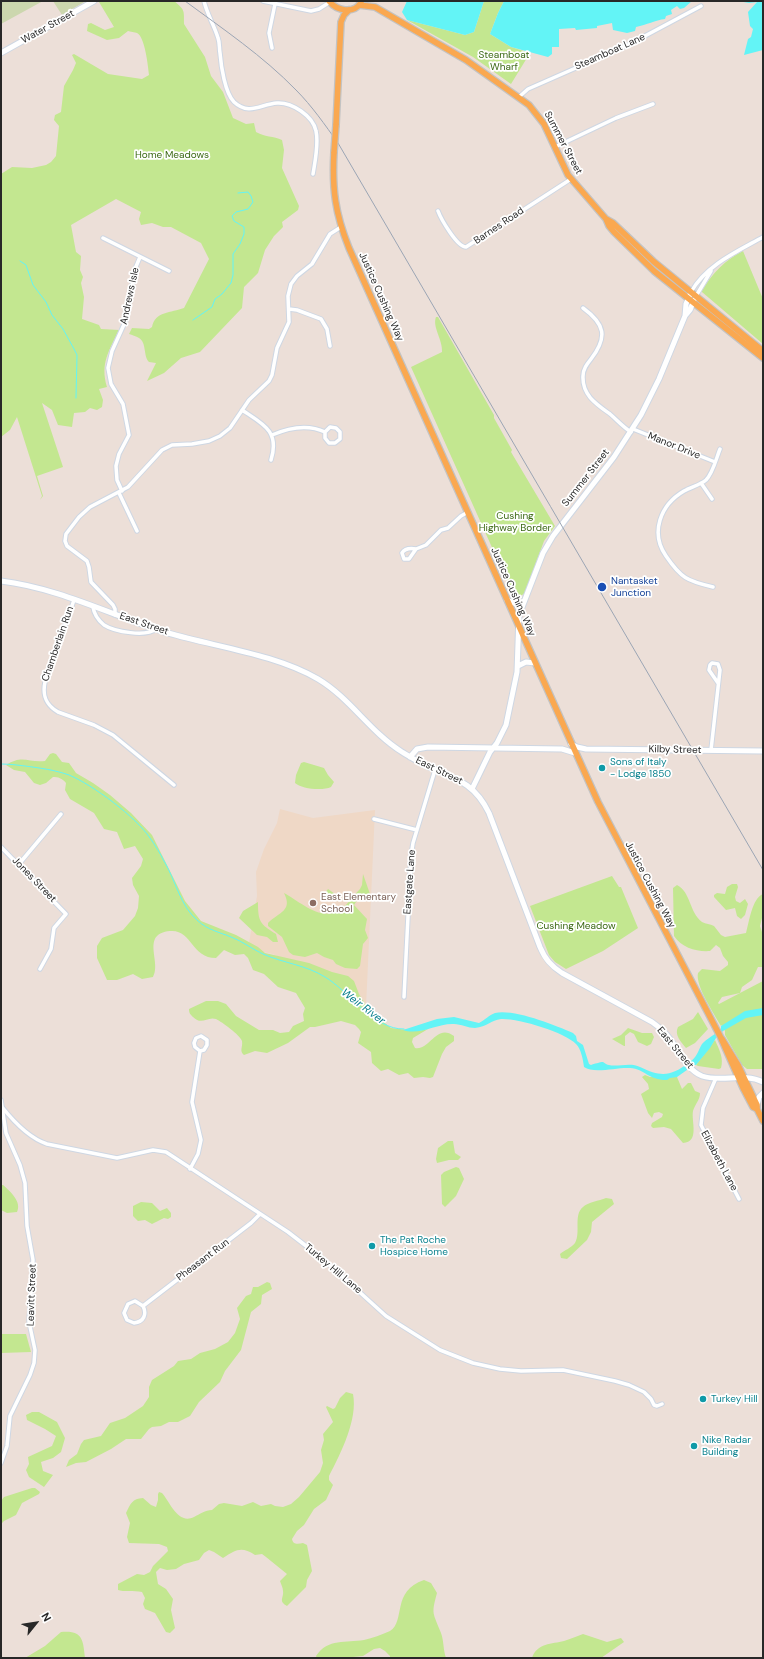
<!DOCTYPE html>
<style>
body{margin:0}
#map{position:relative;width:764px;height:1659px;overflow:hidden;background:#ecdfd8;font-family:"DM Sans",sans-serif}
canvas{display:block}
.frame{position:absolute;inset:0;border:2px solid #282828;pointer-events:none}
.north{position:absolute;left:16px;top:1603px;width:40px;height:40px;-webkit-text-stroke:3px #fff;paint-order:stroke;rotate:60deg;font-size:11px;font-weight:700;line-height:16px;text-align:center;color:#282828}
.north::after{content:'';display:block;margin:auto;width:14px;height:18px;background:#282828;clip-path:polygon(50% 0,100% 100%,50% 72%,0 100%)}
</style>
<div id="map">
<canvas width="764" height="1659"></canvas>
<div class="frame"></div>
<div class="north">N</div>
</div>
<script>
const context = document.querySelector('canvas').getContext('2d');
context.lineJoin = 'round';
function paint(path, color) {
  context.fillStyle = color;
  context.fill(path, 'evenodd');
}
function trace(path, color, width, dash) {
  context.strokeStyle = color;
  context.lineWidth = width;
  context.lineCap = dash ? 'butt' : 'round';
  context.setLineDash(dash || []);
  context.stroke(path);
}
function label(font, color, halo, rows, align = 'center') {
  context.font = font + ' "DM Sans",sans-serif';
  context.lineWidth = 3.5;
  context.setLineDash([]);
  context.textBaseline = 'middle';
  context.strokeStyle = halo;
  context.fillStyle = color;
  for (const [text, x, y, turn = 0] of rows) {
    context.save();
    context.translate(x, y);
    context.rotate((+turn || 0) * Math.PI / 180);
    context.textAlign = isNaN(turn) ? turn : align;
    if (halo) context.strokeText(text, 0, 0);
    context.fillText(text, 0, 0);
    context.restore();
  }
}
const education = new Path2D(`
 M280 809 313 818 375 810 366 1007 273 954 248 949 257 896 256 872 264 849 277 823Z`);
const green = new Path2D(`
 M101 1H174C185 10 184 10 184 24L205 57 211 76 223 92 233 118 246 124 254 123 256 132C264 137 274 136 282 140L284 150 282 168 299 206 298 210 282 222 283 227 274 236 265 250 258 273 244 287 242 308 200 352 181 358 164 373 147 381 156 363 149 362C143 356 147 343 139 338 136 336 132 335 129 334L132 328 149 329 152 327C155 311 171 313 184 308L209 259 201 243 171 227H163L152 223 141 225 139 219 141 212 116 199 71 225 76 252 81 256 80 270 83 277 81 283 84 297 82 319 99 325 101 329 119 330C109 351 100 363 107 387L99 389 103 400 102 407 97 410 90 408 85 412 74 413 72 427 58 425 52 410 42 403 63 467 37 476 43 496 40 500 42 496 17 417 10 430 1 437V174L12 167 32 168 46 165 51 162 56 156 59 126 54 120 55 115 61 112 64 86 73 70 76 63 72 55 74 54 108 74 142 79 149 75C148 66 145 37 137 33 135 32 130 32 128 31L119 38 107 40 87 31 88 24 91 23 105 30 114 27 99 2Z
 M484 1H504L498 13 490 34 511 47 530 53 511 84 473 57 407 20 465 35 474 32Z
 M743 251 763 299V344L702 292V290C713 273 725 260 743 251Z
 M436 317H438L494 415V418L512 450 511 452 555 526 544 541 525 593C520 597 515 597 512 592L411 367 442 352C443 340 432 327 436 317Z
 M53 753 56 754 62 762 69 763 76 773 93 783 110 795 131 813 152 835 185 901 201 921 236 935 258 947 265 953 309 963 332 972 348 976 354 981 359 994 369 1010 391 1028 417 1031 428 1029 413 1038 412 1042 415 1048C430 1051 436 1023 454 1036V1041L446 1047 442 1054 433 1077 430 1078 423 1077 414 1078 408 1073 399 1075 388 1069 381 1071 372 1063 371 1052 358 1043 361 1032 359 1029 355 1025 341 1021 315 1027H310L288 1043 267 1053 255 1051 244 1055C239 1051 243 1047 242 1041 240 1035 222 1022 216 1019 207 1016 202 1026 193 1017 190 1014 189 1013 189 1009L206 1001H218L226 1004 236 1016 259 1030H273L280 1033 289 1032 293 1026 304 1021 303 1014 305 1008 296 993 278 987 264 974 253 970 248 958 244 954 235 955 224 950 216 958C191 958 192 929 170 931 140 934 162 962 153 977L142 979 133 974 117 980H107L97 958V946L102 938 123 930 135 916 138 908 139 896 133 885 132 878 141 866 143 859 135 846 124 849 117 832 104 829 94 813 70 799 65 790 66 783C62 778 58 777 53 777L46 783 40 785 34 783 25 772 14 770 6 765C23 754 28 763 45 761L50 754Z
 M304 762 324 768 328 775 334 782 331 787C323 791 301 789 295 783L296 775 301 763Z
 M363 874 370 894 358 899 354 905 367 919 365 930 368 938 363 944 360 966 357 969 345 968 336 964 333 960 324 957 317 953 305 957 293 955 289 952 282 937 268 926V923C279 912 293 911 284 893 299 901 320 921 338 911 346 907 353 896 360 889L362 885Z
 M612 876 619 887H621L638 928 603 951 566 969 555 962 549 955 530 906Z
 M732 884H737L738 887 735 897 736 901 740 903 745 899 748 904 745 915 741 919 737 916 735 908 726 910 714 897V895L717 893 725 894 727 887Z
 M677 885C691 892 689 912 702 922 706 924 710 924 714 926L721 935 725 937 746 933C749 923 752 898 763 894V914L760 926 763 935V967H758L752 980 742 987 740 993 722 997 718 1003 719 1004 763 981V1069H747L742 1065 725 1035V1031L722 1025 721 1026C714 1014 695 985 698 973L702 969 720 971 728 965V962L723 956 720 948 716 945 710 951C697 952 682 948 674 936L673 888Z
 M328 889 335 894 331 899 325 901 321 898Z
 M258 902C258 922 260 924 276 934L278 942H273L267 937 257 935 239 918 243 911Z
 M698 1012 708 1029 695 1043 686 1048C681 1042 674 1035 678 1027L693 1019Z
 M628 1028 642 1033H652L654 1037 651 1044 647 1046 638 1042 634 1034 630 1032 625 1036V1046H624L612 1039 621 1035Z
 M715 1040C719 1049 724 1058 721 1068L719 1069 698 1066 696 1065Z
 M645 1075 650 1077H677L682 1089 688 1083H691L695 1091 700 1093C700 1100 695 1104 693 1111 691 1121 700 1142 683 1143L671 1129 664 1127 653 1128 651 1126 652 1123 662 1117 663 1114 659 1112 654 1113 652 1118 648 1113 641 1094 649 1089 648 1084 642 1077Z
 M448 1141H453L455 1153 461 1157 458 1160H449L437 1163 436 1159 438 1148Z
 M456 1167 459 1168 464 1179 456 1196 445 1207 442 1204 441 1175 444 1172Z
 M1 1185H3C11 1192 22 1202 17 1212L7 1213 1 1210Z
 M606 1198 612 1199 614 1204 592 1222 591 1232 587 1240 567 1259 561 1258 560 1254C565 1250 571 1248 575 1243 581 1232 573 1215 583 1207 588 1202 599 1201 606 1198Z
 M141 1202 152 1203 160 1211 167 1208 171 1213V1217L168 1219 164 1218 152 1224 145 1220 138 1221 133 1216V1206Z
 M267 1282 270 1283 272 1289 262 1295 261 1304 251 1312 241 1350 225 1371 220 1382 199 1402 190 1416 178 1422H169L161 1426 152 1427 149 1429 141 1439H126L111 1449 86 1462 76 1463 66 1467 69 1460 77 1454 81 1444 84 1440 101 1436 110 1423 125 1418 143 1406 149 1397V1387L152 1380 174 1366 178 1361 191 1359 200 1353 215 1349 228 1342 235 1333 240 1319 237 1308 246 1296 251 1294 253 1287H258Z
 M1 1334H26L31 1352 1 1353Z
 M346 1392 353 1394C358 1419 341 1453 329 1476V1480L333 1485 326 1500 314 1509 304 1525 297 1531 292 1539C293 1545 298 1544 303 1543L307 1545 312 1571 307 1580 306 1587 287 1606C278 1601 284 1598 283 1591 283 1588 281 1584 280 1581L287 1574 266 1557 262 1554 255 1555C241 1546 236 1550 223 1558L214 1552 209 1550 204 1553 199 1560 184 1564 176 1569 167 1570 160 1568 156 1572 158 1584 166 1589 173 1599 171 1610 175 1628 170 1633 166 1632 155 1613 145 1609 143 1604 145 1598 142 1592C134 1590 123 1592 118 1590V1584L137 1574 144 1575 150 1572 153 1566 168 1551 167 1547 159 1544 129 1543 127 1537 130 1523 126 1513C131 1503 132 1499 143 1498L151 1505 156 1507 158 1500V1494L159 1492 162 1493C170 1502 178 1525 194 1517 200 1514 205 1510 212 1510L219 1504 224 1503 242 1506 253 1502 261 1506 271 1504 275 1506 283 1507 291 1504 299 1497 320 1472 323 1463 321 1450 324 1440 323 1434 333 1422 326 1407 327 1406 333 1409 335 1408 340 1398Z
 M32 1412H39L57 1422 65 1438 61 1452 53 1458 41 1462 43 1471 53 1475 44 1487 29 1477 26 1470 29 1464 28 1457 52 1446 56 1436 45 1429 27 1420 26 1415Z
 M32 1488H35L40 1492 39 1494 22 1503 16 1515 4 1521 1 1524V1501L4 1497Z
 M424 1580 431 1583 437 1593C431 1615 433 1612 441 1633 444 1641 443 1650 446 1658H390V1656L385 1651 380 1648 374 1649 363 1656 343 1658H317L316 1656C328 1638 346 1643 364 1640 373 1638 381 1635 390 1631 406 1621 391 1591 424 1580Z
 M61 1632C83 1630 83 1640 85 1658H25L45 1646Z
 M583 1634 607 1642 621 1638 624 1642 601 1658H532C537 1643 552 1644 564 1641 571 1639 577 1636 583 1634Z`);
const cemetery = new Path2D(`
 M1 1H43L1 24Z
 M53 1H86L62 15Z`);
const water = new Path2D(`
 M407 1H484L474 32 465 35 407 20 402 12Z
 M504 1H692L684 8 680 9 677 6 671 10 672 14 666 16 665 19C655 20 647 25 636 27L635 31 627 33 613 30 612 23 597 26V28L576 30 575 28 559 29V47H552V54L548 57 511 47 490 34 498 13Z
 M738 1H763V50L744 55 748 39 751 37 753 29 750 26 748 12 757 2 749 3Z
 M763 1008V1015L746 1018 723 1031 716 1038 710 1048 696 1065H694L677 1077 670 1078 667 1080C648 1080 645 1069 630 1068 617 1067 594 1074 584 1067 583 1059 581 1049 576 1044 565 1032 517 1018 501 1019 491 1020 487 1027 475 1028 468 1028 461 1024 454 1024 437 1023 420 1036 403 1030L437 1019 454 1017 479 1023C485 1020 489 1015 495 1013 515 1009 554 1025 573 1033L576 1036 577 1041 583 1045 589 1064 591 1065C594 1064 600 1062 603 1062 605 1063 607 1065 609 1065 618 1067 631 1062 640 1067 661 1077 670 1077 690 1062 697 1057 698 1051 702 1044 706 1039 716 1034 721 1029V1026L745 1011Z`);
const stream = new Path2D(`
 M20 261 26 265 33 285 46 302 52 315 63 329 74 349 77 355 76 398
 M193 320 212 307 215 299 222 294 231 283 233 275V254L240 244 244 234V227L234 221 232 216 236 212 248 209 253 202 251 196 248 192 238 193
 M1 764C9 764 17 765 25 766 40 768 55 770 69 775 93 785 136 817 150 838 155 845 160 853 164 861 176 881 180 906 198 921 208 930 219 932 231 937 242 941 252 949 263 954 283 963 306 965 325 977 349 991 374 1030 404 1029`);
const street = new Path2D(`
 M204 1C207 14 214 25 218 38 220 43 219 48 220 53 221 66 225 93 234 102 249 116 261 104 277 103 292 102 313 116 316 131 319 144 315 161 313 174
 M263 1 311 11 319 9 330 2
 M272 48 269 33 275 4
 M519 97 528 89 628 45 701 6
 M555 147 616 118 653 104
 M438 211C441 219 457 247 466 247L571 179
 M103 238 169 271
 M691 292C706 265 738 251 763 237
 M696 296 711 271
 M583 308C605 324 608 337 591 359 587 364 583 369 583 376 582 395 596 404 610 414 617 420 623 427 631 432
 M289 309 297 310 321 319 327 329 330 346
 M242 410C263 424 280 431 271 460
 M633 429 715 462
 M272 435C288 428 308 424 325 432V438L329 443H335L340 439V432L336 428 330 427 325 432
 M701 483 712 499
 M122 491 117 480 116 466 119 454 129 435 123 404 111 384 108 368 112 351 126 320 135 269 140 257
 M119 493 137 531
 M416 549C410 548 405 548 402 553L404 559H409L416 549 426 545 441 530 448 528 461 516 468 512
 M713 587C687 581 681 578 666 556 650 533 660 505 684 491 691 487 700 485 706 480 713 473 716 459 720 449
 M74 600 45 682C42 696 46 705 58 712L94 725 113 735 174 785
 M93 607C94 614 98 620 104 625 115 632 146 637 156 629
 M115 615V609L113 605 91 582 89 567 87 561 67 546 65 541 66 534 79 517 90 507 128 487 162 450 172 445 192 444 209 441 220 436 230 428 249 400 269 381 272 375 277 348 289 322 288 296 291 284 297 276 312 264 330 234 341 227
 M711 750 720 670 718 664 712 663 710 665 709 670 718 683
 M374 819 417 830
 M1 847 66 914 54 928 51 949 40 969
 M19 864 61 814
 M404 997 411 856 413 843 435 770
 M716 1078 703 1108 701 1125 739 1199
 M1 1100 6 1133 20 1165 25 1183 27 1226 33 1260 29 1322 35 1350 34 1363 30 1375 10 1416 7 1446 1 1463
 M2 1107C14 1122 29 1138 47 1144L117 1158 153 1150 166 1152 288 1232 323 1259 386 1316 440 1350 473 1363 500 1369 521 1371 563 1370 615 1381 629 1385 644 1392 651 1399 654 1405 657 1406 662 1404
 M190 1169 198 1154 201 1140 192 1102 200 1051 204 1050 207 1045V1040L201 1036 196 1038 194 1043 195 1047 200 1051
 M143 1306 135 1301 128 1304 124 1313 127 1320 134 1323C144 1322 147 1314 143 1306L251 1223 260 1214`);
const secondary = new Path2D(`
 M1 53 94 1
 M685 316 686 304 691 292
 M1 581C59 588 113 616 168 633 216 647 275 654 318 679 350 698 370 732 402 752 412 758 423 765 434 769 460 780 476 786 489 813L540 947C545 959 551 966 562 973L652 1022C659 1027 665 1032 670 1039 679 1051 687 1070 702 1076 722 1083 743 1072 763 1082
 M507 600 516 604 524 601
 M518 666 526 662 535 663
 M571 744 577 747 586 749 763 751
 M410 757 417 749 428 747 562 749 575 753
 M472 789 490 752 497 743 506 725 517 672 519 615 543 553 553 536 614 457 641 415 659 379 685 316 690 310 694 300
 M757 1105 759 1097 763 1093`);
const primary = new Path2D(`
 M329 1C337 11 353 14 361 3
 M359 5 375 7 466 60 529 105 544 124 568 175 606 219 613 223 653 261 763 351
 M336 125 341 22 344 15 349 10
 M334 152C332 189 335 213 349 248L598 802 720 1036 743 1088 753 1107 757 1109 763 1121
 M606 219 609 226 614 232 654 271 763 358
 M722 1039 738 1065 757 1105V1109`);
const rail = new Path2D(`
 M185 1C223 29 263 56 296 90 312 106 325 125 338 143L763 870`);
const primaryBridge = new Path2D(`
 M334 152 336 125`);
const markers = [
 [602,587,5,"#1a4fb4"],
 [602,768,4,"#0f9aa8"],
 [313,903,4,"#8d6e63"],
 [372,1246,4,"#0f9aa8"],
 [703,1399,4,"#0f9aa8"],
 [694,1446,4,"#0f9aa8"]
];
const streetNames = [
 ["Water Street",48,27,-29],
 ["Steamboat Lane",610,52,-24],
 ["Summer Street",563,143,62],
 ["Barnes Road",499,226,-34],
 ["Andrews Isle",130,296,-78],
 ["Justice Cushing Way",381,297,66],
 ["Manor Drive",674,446,22],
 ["Summer Street",586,478,-52],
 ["Justice Cushing Way",513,592,66],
 ["East Street",144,624,19],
 ["Chamberlain Run",58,644,-71],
 ["Kilby Street",675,750,1],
 ["East Street",439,771,26],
 ["Jones Street",34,880,46],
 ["Eastgate Lane",410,882,-86],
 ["Justice Cushing Way",650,885,62],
 ["East Street",675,1048,50],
 ["Elizabeth Lane",719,1161,62],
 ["Pheasant Run",203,1260,-37],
 ["Turkey Hill Lane",333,1269,40],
 ["Leavitt Street",32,1295,-88]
];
const parkNames = [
 ["Steamboat",504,55],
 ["Wharf",504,67],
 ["Home Meadows",172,155],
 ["Cushing",515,516],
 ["Highway Border",515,528],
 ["Cushing Meadow",576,926]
];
const transitNames = [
 ["Nantasket",611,581],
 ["Junction",611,593]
];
const cultureNames = [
 ["Sons of Italy",610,762],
 ["- Lodge 1850",610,774],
 ["The Pat Roche",380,1240],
 ["Hospice Home",380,1252],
 ["Turkey Hill",711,1399],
 ["Nike Radar",702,1440],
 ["Building",702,1452]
];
const educationNames = [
 ["East Elementary",321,897],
 ["School",321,909]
];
const waterNames = [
 ["Weir River",363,1007,37]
];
paint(education, '#efd8c6');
paint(green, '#c3e790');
paint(cemetery, '#ccd7ae');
paint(water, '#63f4f6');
trace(stream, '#63f4f6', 1);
trace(street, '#ced7e3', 5.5);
trace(secondary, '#ced7e3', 7);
trace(primary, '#c3c3c3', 8);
trace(street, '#fff', 3.5);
trace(secondary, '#fff', 5);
trace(primary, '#faa850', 5.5);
trace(rail, '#9ba5b4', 1);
trace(primaryBridge, '#c3c3c3', 8, []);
trace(primaryBridge, '#faa850', 5.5);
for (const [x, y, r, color] of markers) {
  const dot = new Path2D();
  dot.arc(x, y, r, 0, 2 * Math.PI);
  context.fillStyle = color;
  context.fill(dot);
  trace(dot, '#fff', 1.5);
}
label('10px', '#282828', '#fff', streetNames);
label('10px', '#3b6914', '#fff', parkNames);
label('10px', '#164399', '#fff', transitNames, 'left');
label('10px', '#0d838f', '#fff', cultureNames, 'left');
label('10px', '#785e54', '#fff', educationNames, 'left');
label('italic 11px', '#067e8b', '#fff', waterNames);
</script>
